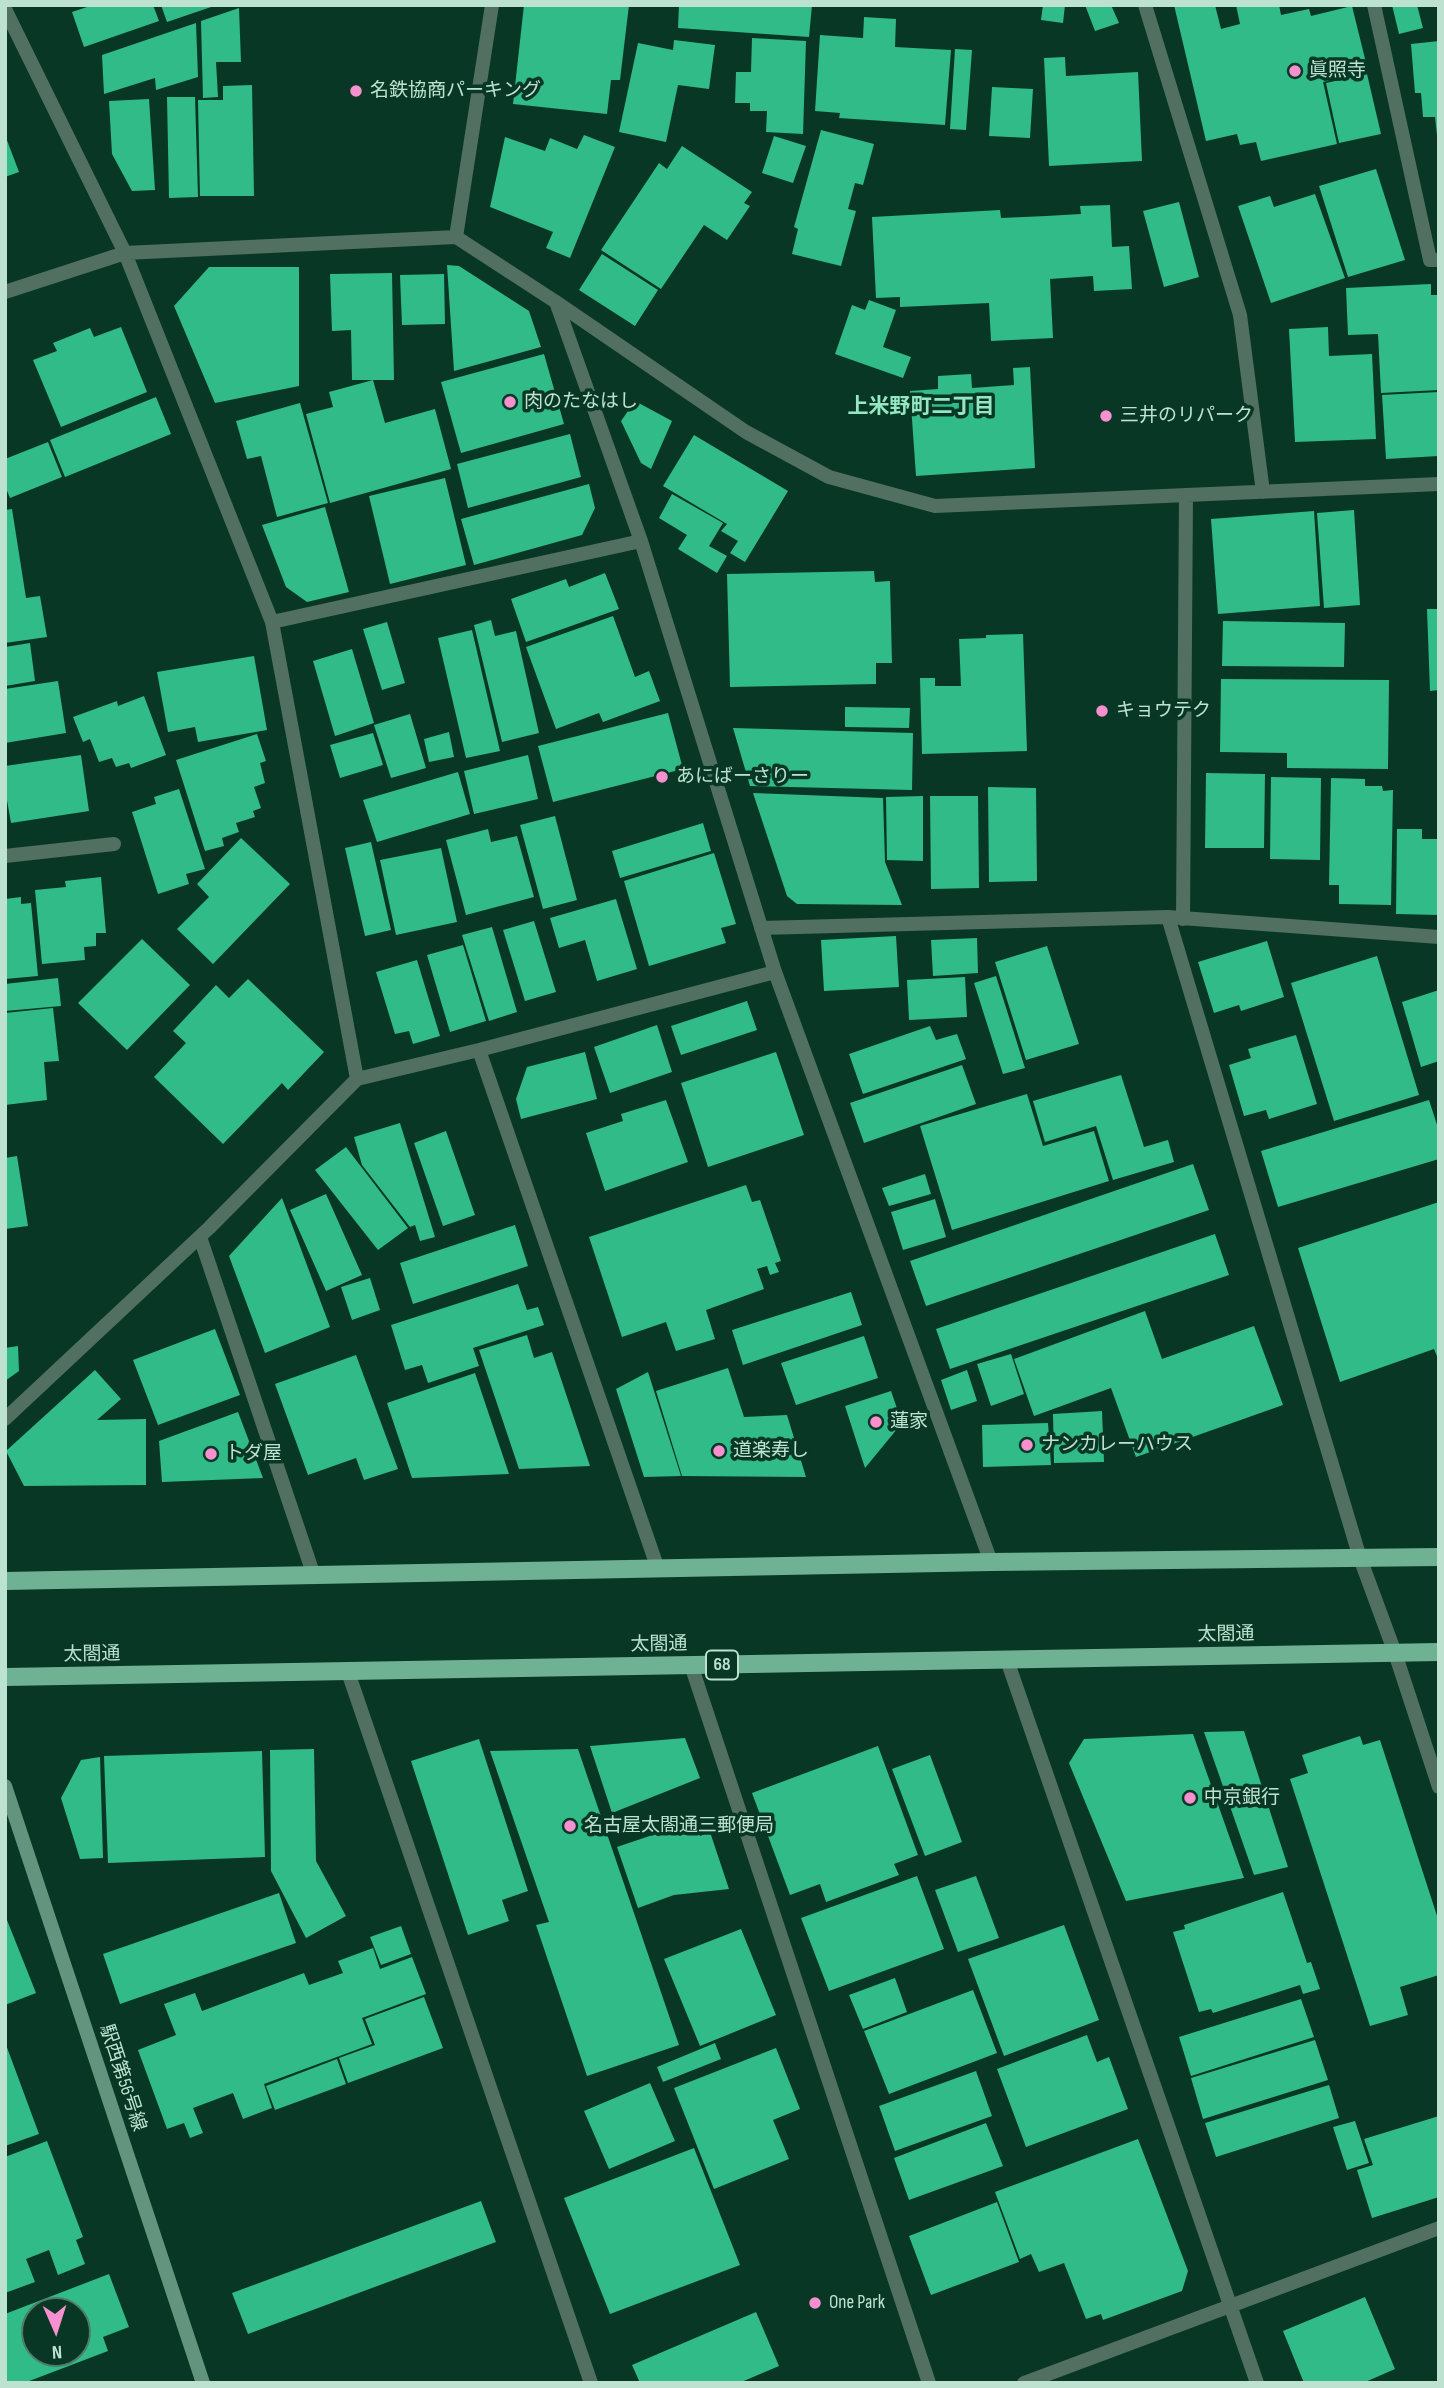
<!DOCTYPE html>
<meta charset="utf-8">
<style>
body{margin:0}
#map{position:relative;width:1444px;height:2388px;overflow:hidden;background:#093726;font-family:"Sofia Sans Condensed",sans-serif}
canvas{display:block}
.frame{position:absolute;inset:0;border:7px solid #bde3d0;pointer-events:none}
.north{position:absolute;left:21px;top:2297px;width:70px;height:70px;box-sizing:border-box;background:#093726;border:2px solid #517c6a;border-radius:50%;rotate:177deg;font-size:19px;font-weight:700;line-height:28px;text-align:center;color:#bde3d0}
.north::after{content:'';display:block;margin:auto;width:24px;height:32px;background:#f790ce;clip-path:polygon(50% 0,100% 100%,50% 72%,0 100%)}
</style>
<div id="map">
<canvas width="1444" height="2388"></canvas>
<div class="frame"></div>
<div class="north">N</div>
</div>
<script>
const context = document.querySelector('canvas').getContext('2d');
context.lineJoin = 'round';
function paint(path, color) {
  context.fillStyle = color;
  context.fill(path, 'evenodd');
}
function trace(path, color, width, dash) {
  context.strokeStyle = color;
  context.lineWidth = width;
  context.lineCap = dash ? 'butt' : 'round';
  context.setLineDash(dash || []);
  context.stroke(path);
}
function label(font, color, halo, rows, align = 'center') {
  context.font = font + ' "Sofia Sans Condensed","Noto Sans JP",sans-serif';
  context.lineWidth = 7;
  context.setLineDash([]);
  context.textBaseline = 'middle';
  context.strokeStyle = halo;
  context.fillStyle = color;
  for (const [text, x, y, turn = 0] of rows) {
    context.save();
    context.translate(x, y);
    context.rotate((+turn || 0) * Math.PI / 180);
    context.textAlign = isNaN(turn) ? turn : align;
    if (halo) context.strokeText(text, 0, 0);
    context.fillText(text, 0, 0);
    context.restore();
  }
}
const building = new Path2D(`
 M93 5H153L159 21 84 47 72 12Z
 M161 5H214V6L167 22Z
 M524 5H629L620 80H611L607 114 513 104Z
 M679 5H812L809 37 678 28Z
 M1043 5H1065L1063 23 1041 20Z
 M1085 5H1111L1119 23 1095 31Z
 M1174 5H1215L1221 29 1240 24 1236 5H1279L1281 15 1309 9 1311 16 1352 6 1368 71 1323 82 1337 144 1261 161 1256 142 1240 145 1237 134 1206 141Z
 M1392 5H1417L1423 28 1399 34Z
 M239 8 241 62H216L218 97 203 98 201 21Z
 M864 17 896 19 895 47 951 50 945 125 839 118 840 113 815 111 820 35 863 38Z
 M196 23 198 77 156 90 155 78 104 94 102 55Z
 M752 38 806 41 803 134 766 132 767 111H750V103H735L736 72H751Z
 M674 40 715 45 709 89 678 85 666 142 619 132 638 43 673 50Z
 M1439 41V135H1437L1435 117H1423L1421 93H1415L1411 44Z
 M955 49 972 50 966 130 950 129Z
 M1065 57 1066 76 1138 72 1142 161 1049 166 1044 58Z
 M1367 74 1381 134 1339 143 1326 83Z
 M252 85 254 196H200L198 100H223V86Z
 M992 87 1033 89 1030 138 989 136Z
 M167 97H195L198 197 169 198Z
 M149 99 155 190 132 191 112 154 109 101Z
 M821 130 874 144 863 185 855 183 848 209 856 211 841 266 792 254 798 229 794 227Z
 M5 135 19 172 5 177Z
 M584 135 615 147 570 258 546 248 553 232 490 207 505 137 545 151 550 138 577 149Z
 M774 136 806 146 793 183 762 173Z
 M682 146 752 192 744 203 750 206 727 240 704 225 661 289 601 250 659 163 667 169Z
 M1376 169 1405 260 1348 277 1319 186Z
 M1315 194 1345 278 1271 303 1238 206 1270 196 1274 207Z
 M1179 202 1199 277 1164 287 1143 211Z
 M1110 205 1112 247 1129 246 1132 289 1094 291 1093 276 1050 279 1053 338 991 341 989 303 900 307V297L876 298 872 217 1000 210 1001 218 1046 216 1081 214 1080 206Z
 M602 254 658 290 635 326 579 290Z
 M447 265 459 266 529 311 541 347 454 371Z
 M209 267H299V386L215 403 174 306Z
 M392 273 394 380H352L351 330 332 331 330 274Z
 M444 274 445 324 402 325 400 275Z
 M1431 284V295H1439V390L1381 393 1378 334 1348 335 1346 288Z
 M869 300 896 310 883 347 911 357 903 378 835 354 852 305 865 310Z
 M121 327 147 392 61 427 33 360 57 351 53 343 90 328 94 337Z
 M1328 327 1329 356 1372 354 1376 439 1295 442 1289 329Z
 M544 354 564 424 461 453 441 382Z
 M1030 367 1035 468 916 476 910 391 938 389V376L971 374 972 388 1014 385 1013 368Z
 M373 380 385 423 435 409 451 469 330 503 306 414 333 407 329 392Z
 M1439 392V456L1386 459 1382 395Z
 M156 397 171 434 65 477 50 440Z
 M635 401 672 421 651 469 641 463 621 421Z
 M300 403 328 503 277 517 261 456 247 459 236 421Z
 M570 434 581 477 468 508 457 464Z
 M694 435 788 491 745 562 730 553 738 541 721 531 727 524 663 486Z
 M48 442 62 477 10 498 5 486V459Z
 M445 478 466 565 390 584 369 496Z
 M589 484 595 508 582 535 474 565 461 519Z
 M672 494 723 523 709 546 727 556 717 573 678 549 687 535 659 518Z
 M325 507 349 592 307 602 286 587 262 525Z
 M12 509 26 598 40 596 47 637 5 643V510Z
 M1354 510 1360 605 1324 608 1317 513Z
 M1314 511 1320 606 1218 614 1211 519Z
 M874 571 875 582 890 581 892 663H876V684L730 687 727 574Z
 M605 573 619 609 526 642 511 599 566 579 569 587Z
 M1427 609H1439V690L1430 691Z
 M613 616 635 677 649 671 660 701 603 722 599 713 556 729 526 647Z
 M491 620 495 636 516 631 539 733 502 742 474 625Z
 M1223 621 1345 623 1344 667 1222 666Z
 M387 622 405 683 382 690 363 629Z
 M472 630 500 751 466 758 438 638Z
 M1023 634 1027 751 922 754 920 678H935V686H961L959 639 986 638V635Z
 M30 643 35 681 5 686V647Z
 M352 649 374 723 335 736 313 661Z
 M254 656 267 730 198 742 195 727 168 732 157 672Z
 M1221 679 1389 680 1388 769 1287 768V753L1220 752Z
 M58 681 66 733 5 743V689Z
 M144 696 166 755 131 768 129 763 116 767 112 758 99 762 90 739 83 742 73 717 117 701 118 706Z
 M845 707 910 708 909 728 845 727Z
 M668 713 683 769 553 802 538 746Z
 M410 714 426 768 391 778 374 725Z
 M733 728 913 733 912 790 750 786Z
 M449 732 454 757 429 762 424 739Z
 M373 733 383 765 340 778 330 745Z
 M257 734 266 761 260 763 265 783 254 787 261 808 253 811 255 817 236 823 239 832 222 838 224 846 205 851 176 760Z
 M81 755 89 811 11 823 5 789V766Z
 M528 755 538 799 474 814 464 771Z
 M458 772 470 814 377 842 363 800Z
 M1206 773 1265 774 1264 848H1205Z
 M1271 777 1321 778 1320 860 1270 859Z
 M1331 778 1365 779V786H1382L1383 791 1393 790 1391 905 1339 904V885H1329Z
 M988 787 1036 788 1037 881 989 882Z
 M179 789 205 869 186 874 189 884 158 894 132 812 156 804 154 797Z
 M753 793 883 798 885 862 902 905 797 904 787 896Z
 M923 796V861L887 860 886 797Z
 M930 796H978L979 888 931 889Z
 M555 816 577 900 543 909 520 825Z
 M703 823 711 851 620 878 612 851Z
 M488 829 491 842 517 836 534 897 466 915 446 840Z
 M1397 829H1422V839H1439V915L1396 914Z
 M241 838 290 884 213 964 177 929 209 897 197 884Z
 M371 842 391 930 365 936 345 848Z
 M441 848 457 922 396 935 380 860Z
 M714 853 736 924 721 928 726 943 649 966 624 881Z
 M101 877 106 933H96V946L84 947 85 960 42 964 35 890 66 887 65 881Z
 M21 897V904L31 903 38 976 5 979V899Z
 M616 899 637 969 597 981 585 940 559 948 550 918Z
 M534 921 556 992 525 1001 503 930Z
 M492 927 517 1012 489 1021 462 935Z
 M896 936 899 987 824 991 821 940Z
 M977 938 978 973 933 976 931 940Z
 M142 939 190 985 127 1050 78 1003Z
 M1267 941 1284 997 1241 1011 1239 1005 1214 1013 1198 962Z
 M463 945 486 1021 450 1032 427 955Z
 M1047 946 1079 1044 1026 1060 995 962Z
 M1377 956 1419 1095 1334 1121 1291 983Z
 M417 960 440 1036 413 1044 409 1031 395 1034 376 972Z
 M996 976 1025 1068 1003 1074 974 983Z
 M965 977 967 1017 909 1020 907 980Z
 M58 978 61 1006 5 1011V984Z
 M248 979 324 1052 288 1090 282 1083 223 1144 154 1077 186 1043 173 1031 216 985 229 998Z
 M1439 990V1061L1421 1067 1402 1002Z
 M747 1001 757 1030 681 1055 671 1026Z
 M53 1008 59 1061 44 1062 47 1100 5 1105V1013Z
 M657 1025 672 1072 610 1093 594 1047Z
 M930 1026 936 1040 957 1034 966 1059 863 1094 849 1054Z
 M1296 1035 1317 1104 1269 1119 1266 1110 1244 1116 1229 1065 1251 1058 1248 1049Z
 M585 1052 597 1099 521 1119 516 1099 527 1067Z
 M776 1052 804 1135 708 1167 681 1083Z
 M962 1065 976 1104 864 1143 850 1103Z
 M1121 1075 1144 1147 1168 1140 1174 1162 1113 1180 1096 1126 1045 1142 1033 1101Z
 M1027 1094 1043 1146 1094 1131 1109 1181 952 1230 920 1126Z
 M666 1100 688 1162 605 1191 586 1133 623 1121 621 1114Z
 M1429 1100 1439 1131V1159L1278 1207 1261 1151Z
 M400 1123 435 1237 420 1241 415 1225 410 1227 362 1165 354 1137Z
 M446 1131 475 1215 443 1226 414 1143Z
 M346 1147 408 1228 378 1250 315 1170Z
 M17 1156 28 1226 5 1229V1158Z
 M1193 1164 1209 1210 926 1306 910 1261Z
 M925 1174 931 1194 889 1206 882 1188Z
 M746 1185 752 1202 760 1200 781 1261 775 1263 779 1272 770 1275 767 1266 757 1269 764 1289 706 1310 715 1339 676 1351 666 1322 622 1337 589 1237Z
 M326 1194 362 1275 326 1291 290 1210Z
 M282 1198 330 1327 265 1353 229 1256Z
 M935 1199 946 1237 903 1250 891 1212Z
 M1439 1202V1361L1434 1349 1340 1382 1298 1248Z
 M515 1225 528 1266 413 1304 400 1263Z
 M1215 1234 1229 1275 950 1369 936 1329Z
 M370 1278 380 1310 352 1320 341 1287Z
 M518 1284 527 1310 538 1307 544 1325 473 1348 479 1366 428 1383 422 1365 405 1370 391 1325Z
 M851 1292 862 1325 743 1365 732 1330Z
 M1145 1311 1162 1359 1254 1326 1283 1405 1136 1457 1111 1388 1034 1416 1014 1359Z
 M215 1329 240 1395 158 1425 133 1360Z
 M527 1335 534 1358 552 1352 590 1466 519 1469 479 1350Z
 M864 1336 878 1378 796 1405 781 1363Z
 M18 1346 19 1371 5 1381V1348Z
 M1011 1354 1024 1394 991 1406 977 1364Z
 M356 1355 398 1469 364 1480 356 1458 308 1475 275 1384Z
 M728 1368 744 1417 787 1415 806 1477 682 1476 656 1391Z
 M95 1370 121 1399 97 1420 146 1419V1485L24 1486 6 1451Z
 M967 1370 977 1401 951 1410 941 1380Z
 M648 1372 681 1476 644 1477 616 1389Z
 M475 1373 509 1474 412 1478 387 1403Z
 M891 1391 902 1423 865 1468 845 1406Z
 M1102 1411 1104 1462 1054 1463 1053 1414Z
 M238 1412 263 1478 162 1482 159 1441Z
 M1048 1423 1051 1465 983 1467 982 1425Z
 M1244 1731 1288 1867 1254 1875 1204 1732Z
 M1193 1734 1244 1878 1126 1901 1069 1763 1084 1739Z
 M1360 1736 1363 1745 1380 1740 1439 1922V1975L1400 1987 1408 2015 1370 2026 1290 1779 1308 1773 1302 1755Z
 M685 1738 700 1778 612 1813 590 1746Z
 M479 1739 528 1891 502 1900 509 1921 468 1935 411 1761Z
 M878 1746 918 1855 894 1864 899 1875 826 1902 820 1884 790 1895 752 1793Z
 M314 1749 316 1861 346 1916 306 1938 271 1871 270 1750Z
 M578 1749 679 2045 587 2076 536 1925 549 1922 490 1751Z
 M262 1751 265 1857 108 1863 104 1756Z
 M930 1755 962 1842 925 1856 892 1769Z
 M100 1757 103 1858 80 1859 61 1798 81 1760Z
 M694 1821 700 1836 710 1832 729 1889 674 1895 638 1908 617 1847Z
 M917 1876 944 1949 829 1991 801 1918Z
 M976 1876 999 1938 958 1952 935 1890Z
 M1283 1892 1307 1963 1311 1962 1320 1989 1303 1994 1300 1985 1213 2013 1211 2009 1199 2012 1173 1932 1185 1929 1184 1925Z
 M279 1893 296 1943 120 2004 103 1954Z
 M5 1915 36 1993 5 2005Z
 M1064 1925 1099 2020 1004 2056 968 1959Z
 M401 1926 411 1954 381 1965 370 1937Z
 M741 1929 776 2015 700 2046 664 1959Z
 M373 1948 380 1969 412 1957 426 1994 362 2018 372 2044 264 2084 272 2108 243 2119 233 2093 193 2108 203 2133 190 2138 184 2123 167 2129 138 2050 176 2035 164 2004 195 1993 202 2011 304 1973 309 1985 343 1973 338 1961Z
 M895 1978 907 2012 863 2029 849 1995Z
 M973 1990 997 2053 889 2094 864 2031Z
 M424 1997 443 2048 348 2083 339 2058 375 2045 365 2019Z
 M1301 1999 1314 2037 1191 2076 1179 2037Z
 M1087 2035 1097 2062 1109 2057 1128 2109 1026 2147 997 2069Z
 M1315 2040 1328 2080 1203 2119 1191 2078Z
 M5 2042 39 2134 5 2146Z
 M715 2043 721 2059 663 2082 657 2067Z
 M776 2048 800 2109 773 2120 789 2159 714 2189 674 2088Z
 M337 2059 346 2084 275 2110 266 2086Z
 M976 2071 992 2116 895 2151 879 2106Z
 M650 2083 675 2141 609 2169 584 2111Z
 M1329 2085 1339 2118 1216 2157 1205 2123Z
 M1439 2116V2197L1372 2218 1357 2170 1373 2165 1364 2139Z
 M1355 2121 1369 2163 1347 2170 1333 2127Z
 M986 2123 1003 2166 909 2200 894 2158Z
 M1138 2139 1188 2271 1182 2291 1103 2320 1101 2314 1086 2319 1064 2263 1039 2272 1031 2254 1020 2259 995 2192Z
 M47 2141 83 2237 76 2240 85 2264 58 2275 49 2250 26 2259 35 2282 5 2293V2157Z
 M694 2148 740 2265 610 2314 564 2198Z
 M481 2201 496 2242 248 2334 232 2293Z
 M997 2202 1019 2262 931 2295 909 2236Z
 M109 2274 129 2327 103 2337 108 2351 24 2383H8L5 2375V2314ZM35 2311H77V2353H35Z
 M1365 2297 1395 2369 1363 2383H1304L1283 2331Z
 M756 2312 779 2366 739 2383H640L632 2365Z`);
const lane = new Path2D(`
 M5 856 114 844`);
const street = new Path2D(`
 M1145 5 1240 315 1263 492
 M1374 5 1430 260H1439
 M5 9 125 253 272 622 357 1079
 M456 237 492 5
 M5 292 125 253 456 237 556 302 746 432 829 477 935 506 1439 484
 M556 302 641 541 775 972 991 1562
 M272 622 641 541
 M1168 917 1360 1558 1395 1653 1439 1787
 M1183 919 1186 495
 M761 928 1168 917 1439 937
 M479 1050 658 1569
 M200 1237 314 1576
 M5 1419 209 1228 357 1079 479 1050 775 972
 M1007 1660 1257 2383
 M691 1665 929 2383
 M348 1672 591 2383
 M1024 2383 1439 2228`);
const secondary = new Path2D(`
 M5 1786 203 2383`);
const primary = new Path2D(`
 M5 1581 991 1562 1439 1557
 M5 1677 1439 1652`);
const markers = [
 [1295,71,7,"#f790ce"],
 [356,91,7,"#f790ce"],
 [510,402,7,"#f790ce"],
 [1106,416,7,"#f790ce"],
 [1102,711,7,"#f790ce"],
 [662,777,7,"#f790ce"],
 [876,1422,7,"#f790ce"],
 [1027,1445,7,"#f790ce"],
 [719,1451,7,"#f790ce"],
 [211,1454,7,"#f790ce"],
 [1190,1798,7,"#f790ce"],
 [570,1826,7,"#f790ce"],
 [815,2303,7,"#f790ce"]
];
const shields = [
 [722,1665,32]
];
const shieldNames = [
 ["68",722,1665]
];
const poiNames = [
 ["眞照寺",1309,71],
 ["名鉄協商パーキング",370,91],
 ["肉のたなはし",524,402],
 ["三井のリパーク",1120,416],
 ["キョウテク",1116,711],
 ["あにばーさりー",676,777],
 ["蓮家",890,1422],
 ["ナンカレーハウス",1041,1445],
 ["道楽寿し",733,1451],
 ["トダ屋",225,1454],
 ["中京銀行",1204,1798],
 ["名古屋太閤通三郵便局",584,1826],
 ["One Park",829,2303]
];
const streetNames = [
 ["太閤通",1226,1635,-1],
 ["太閤通",659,1645,-1],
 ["太閤通",92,1655,-1],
 ["駅西第56号線",122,2078,72]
];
const neighbourhoodNames = [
 ["上米野町二丁目",921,408]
];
paint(building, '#30bb89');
trace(lane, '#517061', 14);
trace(street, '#517061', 14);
trace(secondary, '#63957e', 14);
trace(primary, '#6fb293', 18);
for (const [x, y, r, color] of markers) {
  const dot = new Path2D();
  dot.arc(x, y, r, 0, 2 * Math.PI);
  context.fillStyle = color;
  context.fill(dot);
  trace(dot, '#093726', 2.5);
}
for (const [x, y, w] of shields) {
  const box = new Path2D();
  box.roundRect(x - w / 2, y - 14.5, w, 29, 5);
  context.fillStyle = '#093726';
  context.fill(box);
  trace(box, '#bde3d0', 2);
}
label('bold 18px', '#bde3d0', null, shieldNames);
label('19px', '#bde3d0', '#093726', poiNames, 'left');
label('19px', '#bde3d0', '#093726', streetNames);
label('bold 21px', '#95e7c2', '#093726', neighbourhoodNames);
</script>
